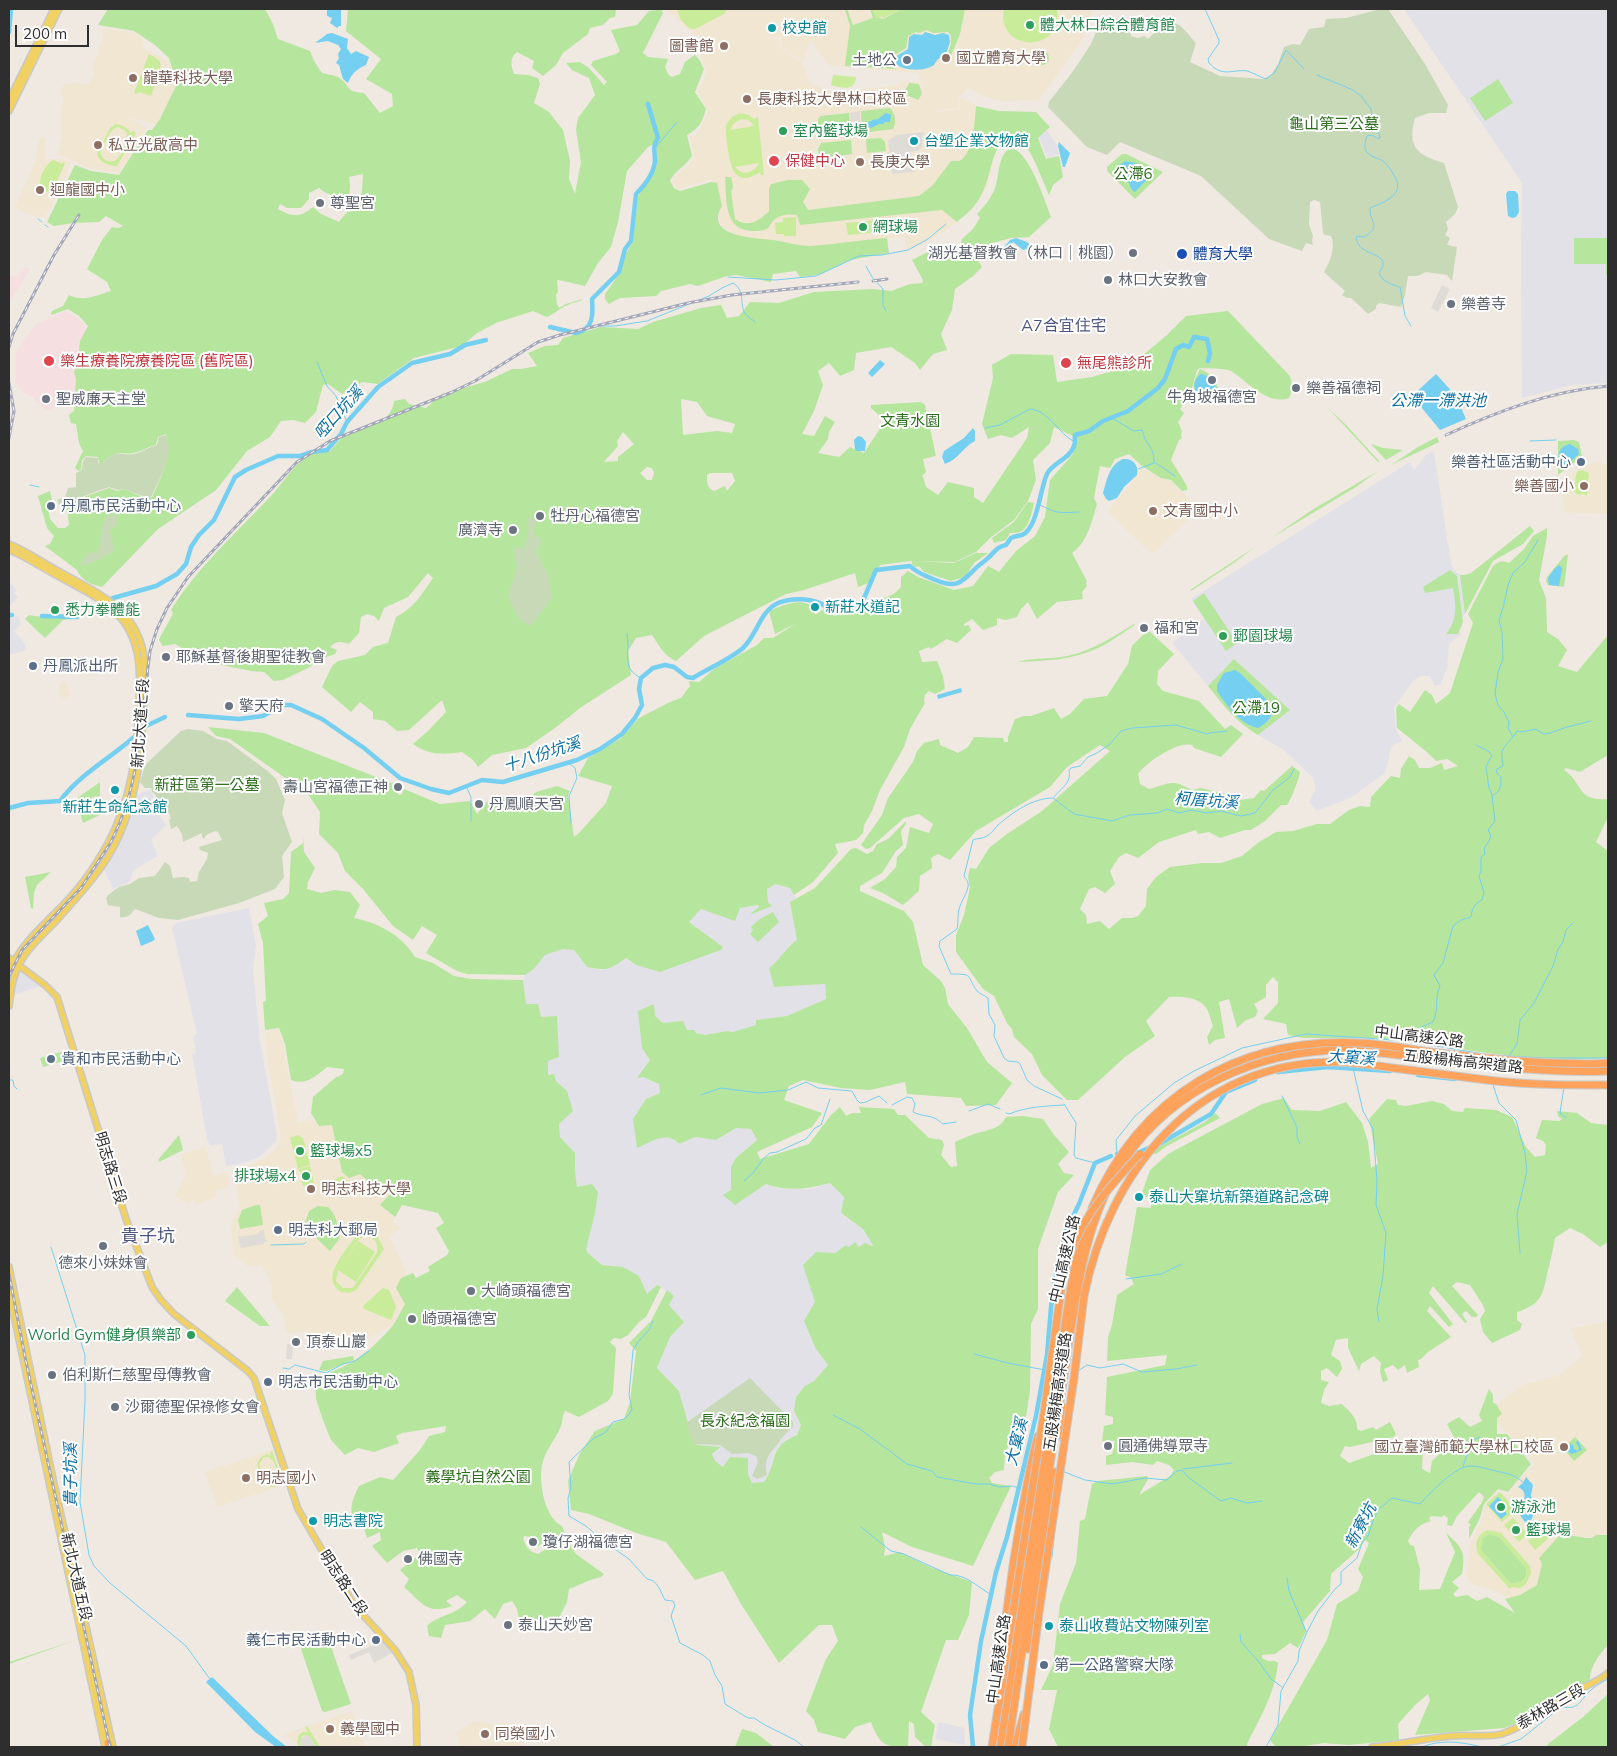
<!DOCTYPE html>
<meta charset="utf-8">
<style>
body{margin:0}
#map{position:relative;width:1617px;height:1756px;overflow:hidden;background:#efe9e1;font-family:Mulish,sans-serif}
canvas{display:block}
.frame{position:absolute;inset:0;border:10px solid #2e2e2e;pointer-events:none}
.scale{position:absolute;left:15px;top:25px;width:74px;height:22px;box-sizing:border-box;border:2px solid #2e2e2e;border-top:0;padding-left:6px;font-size:15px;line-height:18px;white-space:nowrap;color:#2e2e2e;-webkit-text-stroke:4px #fff;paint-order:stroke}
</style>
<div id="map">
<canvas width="1617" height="1756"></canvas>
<div class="frame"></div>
<div class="scale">200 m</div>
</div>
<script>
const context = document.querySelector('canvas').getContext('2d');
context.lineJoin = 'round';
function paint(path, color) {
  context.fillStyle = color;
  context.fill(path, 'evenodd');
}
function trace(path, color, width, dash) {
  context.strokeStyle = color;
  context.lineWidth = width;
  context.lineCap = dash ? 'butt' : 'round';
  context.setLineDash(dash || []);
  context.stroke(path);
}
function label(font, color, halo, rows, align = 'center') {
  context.font = font + ' Mulish,"Noto Sans TC",sans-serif';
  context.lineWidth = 4;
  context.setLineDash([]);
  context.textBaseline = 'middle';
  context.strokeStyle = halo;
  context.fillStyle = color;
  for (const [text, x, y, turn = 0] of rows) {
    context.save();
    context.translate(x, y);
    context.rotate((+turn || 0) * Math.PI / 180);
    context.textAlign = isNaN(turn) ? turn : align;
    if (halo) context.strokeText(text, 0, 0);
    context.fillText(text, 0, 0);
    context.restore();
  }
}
const industrial = new Path2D(`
 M1404 9H1608V383L1572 385 1522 398 1521 256 1522 183Z
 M1047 130 1057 145 1059 154 1048 158 1039 137Z
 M1434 451 1451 564 1455 571 1460 575 1465 614 1459 621 1460 635 1449 644 1447 668 1440 685 1435 686 1430 676H1420L1414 680 1394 707 1396 729 1402 741 1393 745 1389 752 1390 754 1385 773 1352 797 1317 811 1309 802 1315 790V783L1312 777 1284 750 1258 735 1289 710 1234 659 1208 686 1173 644V642L1204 619 1191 599 1410 462 1414 470 1427 454Z
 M9 582 17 590 14 593 18 597 11 605 9 604Z
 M18 616 21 624 14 631 24 642 26 650 9 655V619Z
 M150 790 154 797 149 802 166 825 151 840 158 856 134 870 129 882 113 889 103 867 114 849 129 818 135 795Z
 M775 884 790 888 796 898 790 903 798 940 789 945 777 963 769 968 774 987 825 984 826 999 787 1016 756 1020 757 1025 733 1033 727 1031 705 1035 696 1033 687 1030 682 1021 663 1023 655 1016 650 1060 638 1078 643 1077 660 1084 662 1136 674 1139 679 1144 695 1137 716 1140 736 1128 751 1129 757 1140 736 1158 735 1204 766 1184 779 1189H811L830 1183 844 1197 841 1214 863 1229 874 1245 849 1247 846 1245 835 1253 816 1252 812 1290 815 1302 816 1349 828 1365 814 1381 805 1386 794 1411 801 1425 797 1435 786 1439 774 1455 770 1474 764 1482 752 1483 748 1474 723 1467 715 1461 712 1454 721 1447 697 1445 690 1430 679 1391 657 1368 670 1337 684 1322 669 1305 674 1296 657 1285 647 1295 623 1267 602 1265 588 1253 585 1249 595 1213 577 1187 575 1171V1153L560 1137 559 1124 567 1091 548 1075V1061L557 1016 541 1017 526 1004 523 980 525 975 534 969 545 955 563 949 574 950 587 967 602 970 625 958 636 965 660 972 708 955 721 950 723 947 689 922 694 915 701 909 740 908 757 905 759 907 751 913 752 914 771 905 768 903 767 889Z
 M249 908 256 945 253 970 260 1041 277 1135 276 1141 261 1156 241 1164 226 1166 222 1144 210 1146 207 1139 192 1054 196 1053 193 1036 197 1034 172 928 176 923Z
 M19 970 40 986 14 995 12 989 17 972Z
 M939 1722 964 1728 965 1745 935 1739Z`);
const education = new Path2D(`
 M667 9H1092L1090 20 1081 41 1038 101 1022 100 1001 101 983 96 968 88 958 98 959 108 935 111 929 105 936 112 960 109V98L975 105 993 166 990 180 981 198 956 223 934 238 911 250 907 249 904 237 805 247 735 235 720 224 711 179 679 189 672 183 674 176 687 167 694 157 690 137 698 133 708 112 698 91 706 74 698 41 702 34 737 19 696 36ZM759 35 781 38 782 48 803 61 810 41 830 66 918 73 925 93 923 99 924 93 920 82 904 81 897 85 833 93 810 83 802 62 781 49 780 40Z
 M103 28 135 33 143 41 144 48 169 62 177 86 176 129 127 117 147 128 120 173 91 169 57 154 63 136 61 128 63 97 60 92 63 86 66 84 76 83 89 85 94 74 93 64 100 51 98 50 103 38Z
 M40 138H45L46 159H63L71 163 45 218 19 211 15 207 34 165Z
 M1597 461 1608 466V514L1564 512 1561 481H1567L1569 474Z
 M1141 467 1161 478 1170 480 1199 509 1152 554 1109 513 1111 506 1129 487Z
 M65 681 71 695 62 699 59 691V684Z
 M278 1029 283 1044 298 1123 309 1120 316 1122 319 1126 332 1125 342 1172 360 1174 372 1185H380L391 1193 381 1205 395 1217 393 1222 401 1228 389 1236 408 1275 401 1278 405 1303 393 1324 383 1331 345 1348 310 1341 307 1331 287 1333 283 1314 272 1300V1286L262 1265 249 1267 233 1254 231 1222 237 1214 240 1205 236 1183 237 1171 241 1168 264 1159 279 1145 281 1139 264 1033Z
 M206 1147 213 1176 227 1172 230 1186 215 1191 216 1197 196 1205 194 1200 187 1204 186 1201H182L175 1196 186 1175 181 1154Z
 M1608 1320V1537H1569L1557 1562 1523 1604 1490 1589 1472 1584 1466 1575 1469 1559V1546L1483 1517 1485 1505 1498 1491 1508 1495 1524 1474 1535 1464 1504 1430 1492 1413 1499 1402 1522 1385 1558 1376 1582 1356 1571 1329 1573 1328 1600 1323Z
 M275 1449 286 1484 217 1507 205 1472Z
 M352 1711 366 1747H300L285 1734Z
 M474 1721 496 1725 507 1722 511 1731 516 1735 524 1747H460L456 1733Z`);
const medical = new Path2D(`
 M26 267 30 270 9 303V278L13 275 16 277Z
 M66 311 78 318 88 330 77 378 75 400 55 405 48 411 34 400 35 398 24 393 16 382V354L22 342 36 324Z`);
const green = new Path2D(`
 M108 9H265L273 24 278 39 310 51 314 61 322 73C326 74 334 75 338 77 351 85 344 92 364 93L380 113 393 106 392 94 366 79 381 59 346 31 348 9H616L615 17 610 18 603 25 590 28 588 34 563 53 556 65 543 76 532 68 534 61 517 52C509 59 511 65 514 74L528 75 538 78 540 84 534 103 549 112 563 130 570 161 569 179 575 194 581 162 576 129 578 118 595 95 589 78 572 70 566 63 580 62 589 68 604 85 607 82 591 65 593 61 616 54 620 51 611 30 637 25 649 11 661 9 663 13 643 53 648 57 668 59 665 67 668 74 672 77 680 74 685 62 695 55 699 59 704 69 695 92 706 109C702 123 699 128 687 135L692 156C686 166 675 170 670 181L674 188 680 191 711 182 717 183 722 206C703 237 756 238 773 240 786 242 798 246 811 246 836 244 862 240 887 238L889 253 850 260 819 275 800 277 796 271 773 274 771 282 736 275 727 276 698 286 690 284 661 291 656 296 620 298 609 304 605 299V294L620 273 626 253 633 242 638 196 655 170 657 164 656 143 648 147 627 171 618 222 611 247 598 263 585 286C582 285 560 280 557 280L558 292 556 295 557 304 559 308 566 304 583 299C578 303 573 302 568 305 560 308 554 314 547 317L533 311 496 323 477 333 462 346 414 358 378 384 362 382 342 394 328 384 323 385 316 412 305 423 293 420 281 421 270 437 247 451 216 490 158 529 102 587C92 585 81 580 77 570L45 546 50 544 54 536 47 528 38 496 50 491 52 500 47 503 50 519 58 528H65L69 525 68 515 65 508 67 503 109 488 117 491 124 489 145 498 152 497C161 478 173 455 166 434L158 437 156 445C149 446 144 450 137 452 122 457 117 447 103 463H99L98 457 86 456 82 460 81 470 79 471 75 468 83 451 79 443 76 424 71 423 69 415 74 411 76 379 74 372 78 363 80 341 88 326 79 316 68 309 51 315 52 311 63 306 69 295C84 302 95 296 111 291L107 282 87 269 102 240 112 227 118 228 123 226 106 216 99 222 73 223 54 226 47 222 75 165 91 171 119 175 148 130H152L160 119 177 84 169 58 155 45 134 31 98 25ZM363 174 362 192 355 211 347 212 339 222 321 214 313 207C300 218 292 217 278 209L280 204 287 208H301L309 199V193L319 188C326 195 340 197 349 202L350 185 349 177Z
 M845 9H847L853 25 873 18 870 9H873L876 17 883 19 902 9H965L960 34 950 58H946L951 44V36L948 32 933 33 927 30 919 33 916 32 908 36 906 48 895 55 894 63 896 69 845 66 850 26Z
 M1035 58a7 7 0 1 1 14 0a7 7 0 1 1-14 0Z
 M1498 79 1513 103 1485 121 1470 98Z
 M909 83 919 84 922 94 918 100 904 94Z
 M976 106 999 111 1036 112 1050 127 1038 138 1046 159 1059 156 1063 177 1053 185 1049 195C1044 184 1033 154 1026 147 1016 136 1000 141 995 154 989 168 989 182 980 197 975 208 965 215 957 222L942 210 800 225 797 215C789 214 781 214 774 220 771 222 770 227 767 229 762 231 756 231 751 231 723 229 727 199 725 177H731L733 186 731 192 735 219C748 228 760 221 769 211V188L771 184 788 180H802L810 189 803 202 808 210 919 196 933 185 951 161C952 161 959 161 959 161 973 156 975 119 976 106Z
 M890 108C895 113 897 123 893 129L862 133 861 111Z
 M849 113 851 134 823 136 818 132V119L821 116Z
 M881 138 885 142 886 151 867 153 866 139Z
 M851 140 852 154 819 159 818 149 821 143Z
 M1014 149C1030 155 1045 201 1051 217L1029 237 1011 238 992 243 977 259 982 267 973 276 955 289 952 310 941 334 947 350 933 354 920 370 915 363 891 347 856 353 854 370 840 376 829 363 818 371 823 385 814 411 802 434 814 436 825 416 835 422 829 432 828 439 818 453 839 457 850 447 864 453 885 421 871 408V405L921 402 925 405 936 456 923 459 926 472 922 476 908 462 923 477 926 487 938 495 948 482 974 488V497L983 503 1027 438 1029 427 1012 438 1001 435 988 439 982 424 993 378 992 365 1011 354 1053 355 1057 382 1092 377 1130 366 1167 335 1186 316 1228 311 1290 376C1292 383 1293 391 1289 398 1268 406 1247 381 1231 371 1226 368 1207 369 1200 368L1197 370 1191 392 1180 409 1184 413 1178 422 1182 431 1181 435 1182 438 1179 440 1171 460 1187 486V490L1182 491 1171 480 1161 478 1142 466 1129 454 1115 459 1110 468 1100 466 1094 498 1097 504C1092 521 1087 543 1072 553L1087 581 1086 583 1087 586 1082 592 1083 599 1057 602 1037 619 1028 602 1021 609 1017 617 1005 620 997 618V625L983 630 972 619 964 624V626L969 625 971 630 957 643 947 639 931 649 929 647 919 651 922 662 937 661 943 676 945 689 935 694 929 691 925 695 924 701 925 703 910 729 904 747 880 790 872 811 864 825 863 833 856 840 835 844 838 853 813 882 794 895 790 888 775 884 767 889 768 902 772 906 752 914 751 913 759 907 758 905 740 908 735 921 701 909 689 922 723 947 721 950 660 972 636 965 626 958C610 970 606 971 587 967L574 950 563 949 545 955 534 969 525 975 467 974 457 971 426 953 437 935 422 926 413 940 393 926 363 889 345 871 338 853 319 834 320 812 308 794 230 739 216 736 208 727 264 733 394 784 399 795 402 794 404 789 440 804 470 801 477 814 486 802 513 795 519 798H529L536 792 557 786 570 791 568 795 574 837 579 833 606 803 612 786 578 776 588 758 621 738 639 718 670 702 681 698 690 686 689 681 699 682 714 669 757 645 764 638H773L795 624 775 634 769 611C779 607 794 600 805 603 809 604 811 606 816 605L815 615 824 609 835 616 894 594 901 587V577L908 571 918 577 954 590 973 586 988 566 999 572 1016 551 1035 536 1045 517 1050 480 1073 454 1077 438 1054 427 1050 443 1033 460 1036 480 1028 501 1014 520 990 538 976 552 955 562 910 561 880 565 871 582 858 587 855 573 804 590 786 594 704 636 676 661C665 657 658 644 652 635L636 638 628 651 631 675 580 708 555 728 526 748 492 755 478 767 473 760 462 752C443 755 428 755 413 744L428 731 446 712 442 700 409 730 397 731 385 721 373 719V712L360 702 351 712 322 687 332 666 338 661 365 655 373 647 388 643 396 617C415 607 421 595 433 578L428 573 408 597 384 608 379 621 374 616 367 614 361 617 359 633 349 644C341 641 336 641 330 647L337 650 335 654 318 660 310 667 283 680 274 681 264 672 251 671 222 665 194 655 175 644 163 646 159 640C163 630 169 623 173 613L171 610C197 568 235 534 269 498 282 485 290 469 305 458 312 452 322 452 330 451L345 434C351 434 353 430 359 428 375 421 391 423 394 401L405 399 409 404 426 408 442 394 485 382 512 369H521L537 366 528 353 545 346 558 345 563 338 601 327 638 329 653 322 701 308 721 305 727 318 739 316 750 302 779 303 814 292 873 289 891 291 910 284 922 283 923 280 912 260 934 249 944 247 947 253 962 246 961 240 973 229 980 218 977 214C984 207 990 199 994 191 999 179 998 156 1008 150ZM681 399 697 402 707 416 735 424 732 433 717 431 683 435ZM623 432 634 444 618 457V461L604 462 618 446 617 441ZM647 467 652 468 654 473 652 480H647L640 473ZM710 473H732L735 481 727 491 725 486 714 491C707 488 707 483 707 475Z
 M1122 154H1126L1163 172 1135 199 1107 171V167Z
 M1574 238H1608V275H1606V264H1574Z
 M1200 369C1209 372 1217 381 1219 391L1207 404C1192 390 1190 389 1200 369Z
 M1328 408 1346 425 1380 462H1378Z
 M1437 437 1439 442 1391 465 1418 447Z
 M1574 440 1579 442 1582 457 1558 475V441Z
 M1371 444 1383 448 1403 450 1386 460Z
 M1378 471 1356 487 1271 538 1312 510Z
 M1028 502 1034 503C1032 511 1030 525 1022 531 1019 533 1014 533 1010 533L1006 540 994 543 992 538 1014 522Z
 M1530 526 1534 531 1523 544 1493 561 1465 614 1460 575H1465L1471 573Z
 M1547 528V536L1539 580 1546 598 1547 632 1558 639 1567 650 1558 666 1577 672 1608 635V755L1580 772 1566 768 1564 770C1583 782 1576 802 1608 799L1607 808 1608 817 1596 842 1608 851V1058C1543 1062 1472 1054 1410 1038V1041L1373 1038H1303L1288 1035 1286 1024 1263 1019 1278 1003V982L1273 977 1266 985V997L1254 1004 1258 1011 1255 1017 1246 1020 1237 1028 1229 999 1219 1002 1225 1038 1215 1040 1209 1045 1207 1037 1213 1026C1211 1021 1210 1016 1208 1011 1202 997 1182 996 1169 997L1146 1021 1155 1036 1125 1057 1078 1100H1067L1042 1075 1032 1054 1014 1037 1012 1029 1007 1023 994 996 983 989 956 952V935L964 915 970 888 968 877 970 868 976 869 989 848 1007 834 1042 811 1110 751 1100 745 1067 767 1050 787 976 831 950 860 938 854 931 858 932 868 920 876 919 891 903 905 883 893 870 888 885 879 896 867 897 857 906 848 910 827 929 833 933 824 919 814 904 818 870 848 866 849 861 845 882 815 888 798 913 762 917 751 924 743 939 739 940 745 958 753 968 747 974 737 1003 738 1004 742H1008V737L1015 719 1024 716H1031L1054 708 1061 719 1070 714 1084 699 1107 696 1128 664 1132 646 1148 630 1174 654 1158 671 1157 684 1163 691 1199 701 1225 729 1231 725 1243 734 1221 757 1194 748 1192 745C1177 741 1147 762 1138 774L1140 784 1149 789C1170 784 1170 778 1192 790L1201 788 1230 795 1240 800 1254 798 1261 790 1264 791 1292 766 1300 772C1299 779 1291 800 1287 805H1281L1265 821 1251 830H1245L1220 838 1209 832 1198 834 1196 830 1159 842 1138 858 1126 853 1119 857 1110 871 1115 884 1105 893 1095 887 1089 889 1080 909 1086 915 1087 924 1100 921 1109 929 1122 918H1133L1138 916 1146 906 1147 889 1156 877 1170 867 1202 863H1221L1242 856 1259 842 1276 832 1293 831 1317 824H1330L1349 810 1360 806 1370 807 1371 797 1391 776 1400 778 1401 769 1409 756 1415 760 1419 768H1430L1442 763 1444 770 1458 766 1447 759 1436 761C1425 749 1410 739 1397 728L1396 708 1399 704 1410 712 1425 690 1432 695 1436 704 1450 693 1473 623 1468 614 1493 566C1498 562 1502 560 1509 563L1524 549 1533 536Z
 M1255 547 1235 562 1191 591 1190 590Z
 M976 553H988L974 563 967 574 961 578 951 581 924 572 919 566 915 567 912 564V561L954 563Z
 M1565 555H1568L1564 587 1548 585 1546 581 1547 577Z
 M1450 570 1457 576 1463 622 1458 634H1446C1458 619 1456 606 1453 588L1425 593 1423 587Z
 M1204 593 1237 643 1226 651 1193 601Z
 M29 615C44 618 59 617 74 619L63 620 45 638 25 619Z
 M1134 624 1135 625C1122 633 1111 642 1098 648 1072 660 1046 661 1018 662 1027 658 1054 659 1067 656 1092 651 1113 637 1134 624Z
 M1234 659 1290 710 1258 735C1237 723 1223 705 1208 686Z
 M100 782V796L92 797 93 811H103L104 813 83 823 76 799Z
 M906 821V824L901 831 903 845 896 851 882 873 860 886V891L904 911 913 922 923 965 941 981 945 988 948 1004 967 1028 987 1062 1012 1083 996 1105 966 1106 961 1098 907 1094 905 1082 870 1090 841 1088 803 1080 789 1086 784 1100 822 1113 812 1127 757 1152 760 1159 809 1144 831 1115 840 1107 846 1116 852 1113H861L859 1107 894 1109 898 1115H905L929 1138 942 1140 944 1145 941 1155 951 1167 957 1166 955 1142C961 1139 968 1136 974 1134 986 1130 1000 1130 1006 1117L1023 1116 1043 1119 1054 1135 1069 1152 1058 1164 1064 1173 1074 1175 1058 1192 1038 1249V1309L1031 1324 1030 1390 1026 1417 1022 1416 1005 1453 1004 1470 995 1472 989 1478 992 1483 1011 1486 973 1566 912 1547 882 1532 885 1548 884 1556 900 1552 930 1567 972 1582 969 1615 958 1640H946L921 1712 935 1725 931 1747H926L915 1737 914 1724 909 1721 908 1747C884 1747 880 1745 871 1722L855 1727 845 1739 818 1732 814 1720 806 1711 826 1659 838 1641 832 1625H819L779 1663 741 1604 723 1571 695 1580 666 1542 636 1533 589 1514 571 1510 568 1481 580 1453 595 1431 624 1419 630 1402 636 1351 629 1343 651 1321 667 1290 674 1296 669 1305 684 1322 670 1337 657 1368 679 1391 690 1430 697 1445 721 1447 712 1454 715 1461 723 1467 730 1457 748 1458V1474L752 1483 764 1482C778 1463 768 1446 797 1435L801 1425 794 1411 796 1397 805 1386 814 1381 828 1365 816 1349 804 1321 815 1302 803 1265 816 1252 835 1253 846 1245 849 1247 855 1242 859 1247 865 1243 872 1246 873 1245 863 1229 841 1213 844 1197 830 1183C808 1189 787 1192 766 1184L735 1205 723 1195 731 1190V1167L736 1158 757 1140 751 1129 736 1128 716 1140 695 1137 679 1144C667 1130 651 1142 637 1148L633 1119 646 1099 660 1093 659 1084 643 1077 637 1078 650 1060 642 1048 638 1011 654 1004 655 1016 663 1023 683 1021 687 1030H694L696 1033 705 1035 727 1031 733 1032 756 1025V1020L787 1016 826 999 825 984 774 987 769 968C780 960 786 947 797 940L790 902 815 888 851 849 856 848 867 854 873 851 877 844 888 839Z
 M303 836 304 852 315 868 308 882 307 889 321 893 335 890 350 892 360 905 354 918C378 923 402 935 415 957L433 963 454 976 471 979 523 980 526 1004H538L541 1017 557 1016 559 1057 548 1061V1075L554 1074 556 1081 567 1091 573 1111 559 1124 560 1137 575 1153V1171L577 1187 592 1184 598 1192 595 1213 586 1249 588 1253 602 1265 623 1267 639 1276 647 1294 657 1285 661 1287 646 1317 639 1322 628 1335 621 1339 614 1338 610 1342 616 1348 613 1394 608 1401 579 1417 565 1411C562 1416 563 1421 561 1426 557 1437 548 1447 544 1458 537 1476 543 1517 562 1526L566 1536H550L538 1547 532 1537 524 1536 523 1539C526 1547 530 1552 538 1554L558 1542 570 1545 576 1554 604 1574 601 1577C590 1579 580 1585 569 1589L567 1602 559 1618H546L530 1625 531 1628 521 1629 517 1609 512 1601 503 1604 495 1619 485 1609 470 1621 445 1625 441 1638 429 1636 427 1626C438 1615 456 1615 467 1602L457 1595 446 1601 452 1606C427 1615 422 1603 404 1587L409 1579 400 1570 420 1554 417 1548 403 1551 387 1563 372 1546 381 1540 380 1532 367 1538 363 1525 355 1526C349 1509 351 1502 359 1486L380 1477 393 1480 420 1450 429 1436 445 1432 446 1426 402 1433 396 1436 399 1443 374 1452 358 1448 345 1455 331 1440 323 1420 316 1399 315 1378C346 1368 367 1355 389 1330 396 1323 400 1312 405 1304L396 1288 401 1278 413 1273 416 1278 430 1271 428 1267 447 1255 449 1251 436 1228 444 1223 438 1213 402 1205 395 1217 380 1205 391 1193 380 1185H372L360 1174 349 1178 342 1172 332 1125 319 1126 311 1113 313 1097 335 1078 343 1074 344 1069 327 1067C316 1076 306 1086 291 1080L285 1044 279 1028 265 1030 263 1002 266 1001 263 943 258 924 268 916 264 903 283 899 289 893 291 852 303 843Z
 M51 872 37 885 34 893 33 909 31 908 25 877Z
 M773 912 779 922 758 942 750 934 753 930 751 927 760 919Z
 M71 1049 73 1058 43 1067 40 1058Z
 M1284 1098 1292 1110 1320 1111 1346 1102 1362 1123 1368 1142 1371 1168 1378 1164 1369 1119 1387 1099 1396 1100 1398 1105 1406 1106 1432 1101 1444 1104 1452 1111 1463 1112 1465 1108 1496 1110 1512 1117 1526 1147 1535 1157 1545 1155 1546 1145 1543 1141 1536 1138 1542 1120 1559 1121 1562 1119 1558 1116 1557 1111 1577 1113 1591 1123 1608 1125V1242L1600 1247 1583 1234 1570 1228 1555 1238C1553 1249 1551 1259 1548 1270 1543 1293 1543 1304 1517 1312V1320L1522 1324 1520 1330 1492 1343 1483 1332 1480 1319 1485 1311 1483 1305 1470 1285 1457 1282 1452 1286 1478 1315 1476 1317H1472L1466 1311 1462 1314 1467 1322 1465 1323 1433 1286 1429 1293 1453 1324 1449 1327 1430 1306 1427 1311 1451 1337 1428 1352 1421 1359 1418 1360 1419 1367 1407 1373 1405 1365 1398 1370 1393 1365 1384 1369 1388 1380 1383 1382 1380 1371 1381 1363 1374 1356 1361 1364 1359 1371 1348 1348V1338L1336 1340 1331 1355 1340 1361 1342 1369 1337 1377 1327 1368 1321 1371V1380L1329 1382 1324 1390 1321 1403 1329 1406 1342 1404C1349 1411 1358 1418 1357 1429L1361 1431 1373 1427 1376 1430 1390 1422 1396 1434 1394 1437 1350 1447 1345 1446 1340 1456 1349 1463 1391 1448 1423 1449 1422 1469 1430 1473 1432 1461 1455 1439 1447 1424 1459 1417 1470 1427 1482 1421 1479 1415 1489 1389 1493 1395V1403L1496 1404 1502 1414 1497 1418V1434H1507L1531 1464 1508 1492 1498 1489 1484 1504 1480 1518 1469 1539V1527L1471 1525 1468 1522 1481 1504 1484 1497 1479 1492 1457 1516 1452 1526 1447 1525 1448 1518 1444 1515 1442 1517 1431 1516 1429 1518 1431 1521C1420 1524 1413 1530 1408 1541L1410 1545 1414 1546 1420 1569 1419 1590 1440 1589 1455 1552 1446 1533C1462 1547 1466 1552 1462 1574L1452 1582 1459 1588 1453 1594 1456 1597 1467 1595 1477 1601 1487 1597 1515 1613 1505 1599 1520 1595 1537 1585 1542 1564 1539 1558 1561 1534 1586 1538H1592L1596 1535H1608V1645C1599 1654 1589 1669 1590 1681L1568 1692 1530 1718 1504 1728 1415 1735 1430 1700 1428 1694 1415 1705 1398 1724 1399 1740 1349 1745 1324 1743 1299 1747H1276L1270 1740 1327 1640 1337 1604 1358 1591 1363 1577 1358 1569 1369 1543 1365 1540 1359 1549 1331 1574 1330 1591 1303 1622 1306 1632 1298 1648 1290 1643 1275 1654 1262 1655V1658L1268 1661H1275L1278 1663C1275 1693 1260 1718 1247 1744L1248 1747H1058L1049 1729 1057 1690H1041L1053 1665 1060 1604 1076 1563 1080 1521 1085 1519 1092 1484 1098 1481 1147 1476 1148 1479 1139 1495 1170 1476 1174 1470 1169 1465 1157 1461 1153 1465 1132 1462 1106 1465V1456L1112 1454 1115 1441H1102L1104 1426 1113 1424V1417L1105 1415 1107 1377 1165 1365 1167 1355 1107 1361 1108 1337 1112 1325 1117 1295 1134 1284 1131 1278 1125 1275 1137 1207 1151 1208V1201L1142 1193 1150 1170 1168 1154 1262 1104Z
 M1215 1113 1220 1118 1167 1146 1156 1154H1153V1150L1205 1122Z
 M179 1135 183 1150 159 1162 158 1160Z
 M256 1205H260L263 1225 240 1229 238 1221 242 1210Z
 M318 1206 328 1207C339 1218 336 1224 340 1238L330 1251 312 1234 305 1223 309 1211Z
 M237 1287 270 1326H260L225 1301Z
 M353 1356 354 1360 326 1371 319 1370 323 1361Z
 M1575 1437 1587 1450 1574 1461 1563 1448Z
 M1489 1534 1499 1537 1526 1568C1528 1580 1521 1584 1510 1583L1481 1550 1482 1539Z
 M328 1638 351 1704 325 1712 322 1711 301 1649 304 1647Z
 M76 1640 9 1664V1662Z
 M1608 1694V1747H1547L1548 1744 1583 1717Z
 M742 1729 756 1733 774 1747H735Z`);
const cemetery = new Path2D(`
 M1381 9H1388L1425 64 1448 105 1446 113H1429L1415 118C1407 147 1417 155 1444 163L1458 207 1455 214 1446 222 1448 229 1445 235 1450 238 1447 245 1457 247 1452 281 1447 275 1426 272 1418 276H1408L1405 295 1401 307 1379 303 1376 306V309L1368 314 1351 298H1347L1342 295 1345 291 1324 272C1330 262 1336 247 1331 236L1325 235 1323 233 1320 202 1314 200 1310 202 1309 224 1313 236 1312 240 1313 245 1306 243 1302 251 1269 239 1201 176 1120 142 1107 155 1087 147 1048 107 1049 102 1074 70 1091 44 1101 20 1111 18 1121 19 1130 29 1131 36 1138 38 1144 36 1148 39C1155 32 1169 19 1179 25 1185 29 1191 38 1196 43L1190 62 1220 76 1263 79 1271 75 1278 64 1284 47 1293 44 1300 45 1309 29 1324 27 1326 19 1346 18Z
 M166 435C167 439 169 443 169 447 169 464 158 482 151 497H145L124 489 118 490 109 487 67 502 65 508 60 507 57 500 65 497 68 488 76 487V473L82 470 83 461 86 457 98 458V463H103C117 447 121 458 137 453 144 451 149 447 157 445L159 437Z
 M117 514V525L110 531 114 550C103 559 94 563 80 566L83 560 90 552 97 553C101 545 100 542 101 533 101 528 105 523 106 517Z
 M528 518 537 519V523L534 528 533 533 542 541 536 552 550 578 551 599 535 621 528 626 518 618 508 597 517 568 514 547 522 549C529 539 529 530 528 518Z
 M188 729 203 731 217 739 227 741 269 772 276 779 285 800 282 813 292 842 282 856 284 877 275 889 239 903 178 920 159 918 135 909C130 915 128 918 120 917V907L108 905 106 898 108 895 119 887 130 884 139 878 155 876 165 862 170 866 173 878 182 877 189 878 190 882 197 881 199 872 207 859 208 853 200 850 199 847 222 840 218 832 215 831 206 835 204 839 202 837V833L183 842 182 834 177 826 171 829 169 820 171 819 169 813 161 810 155 799 156 795 152 792 151 788H145L140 782 145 765 181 731Z
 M750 1378 793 1422V1427C788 1431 786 1433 782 1438 773 1451 762 1457 767 1475L757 1479 752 1476 758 1462 756 1456 748 1453 732 1454 720 1445 694 1444 686 1423Z`);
const pitch = new Path2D(`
 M677 9H727L724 14 695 29H690L681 20Z
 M872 9H902L883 18 882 16 877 19Z
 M1004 9H1057C1064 54 996 53 1004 9Z
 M149 54 160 61 161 70 151 96 139 92 137 94 134 93Z
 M833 75 856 77C855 92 842 88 831 85Z
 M740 113 749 115 754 119 758 117 764 175H761L760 172C736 188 731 169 728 150 727 142 725 133 726 125L732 117ZM741 119 749 120 754 126 731 130 732 125ZM759 163C754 173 743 177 735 167Z
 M115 124C121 124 128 128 131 133L133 131 136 133 117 166C111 166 100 164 97 154L110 128ZM118 127 126 131C130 138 121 159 114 161 108 163 100 158 101 151 101 148 104 144 106 141 109 134 111 129 118 127Z
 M54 160 62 164 63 162 65 163 53 190 46 192 41 190C37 181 45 163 54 160Z
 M796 217V236H784V234H776L775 223 783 222V218Z
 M879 220 880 232 848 235 846 223Z
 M1582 470 1589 473 1587 496 1584 494 1578 495 1574 491 1576 475 1578 471Z
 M1223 629 1230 639 1223 644 1216 633Z
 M298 1135 303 1138 310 1165 298 1169 290 1138Z
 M310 1166 314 1183 303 1186 299 1169Z
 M342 1176 347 1180 346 1186 335 1192 331 1181Z
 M366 1232 377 1236 384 1249 356 1290 350 1293 341 1292C319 1278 346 1251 355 1237L360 1234ZM364 1236C373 1236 379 1242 377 1252L355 1285 352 1288H343L336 1281 338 1270 356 1282 375 1252 358 1241 341 1266 358 1240Z
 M383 1288 389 1290 396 1307 391 1320 364 1309 363 1306Z
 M272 1451 284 1484 282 1485 280 1481 276 1486 271 1487 263 1482 257 1464 261 1457 267 1454 271 1455 270 1452ZM264 1457H269L274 1462 279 1478 274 1484H269L265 1480 259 1464Z
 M1500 1492 1516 1510 1502 1522 1486 1504Z
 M1513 1518 1528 1534 1519 1542 1504 1525Z
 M1551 1519 1558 1526 1550 1533 1543 1526Z
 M1543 1528 1551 1536 1535 1550 1528 1541Z
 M1488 1530 1501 1533 1530 1566 1531 1573 1526 1584 1520 1588 1512 1587 1510 1589 1479 1555C1474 1545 1476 1535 1488 1530ZM1489 1534 1499 1537 1526 1568C1528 1580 1521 1584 1510 1583L1481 1550 1482 1539Z
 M307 1726 320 1747H316L311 1738 306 1735 302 1736 300 1743 302 1747H300L297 1743 299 1735 303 1732H308L305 1727Z`);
const plaza = new Path2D(`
 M860 111 861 133 852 134 850 113Z
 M923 132 925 135H923L922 147 919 150 911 152V166H914V172L892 174 888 141 896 135Z
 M1442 285 1450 289 1438 312 1431 308Z
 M264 1230 265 1240H267L268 1241 264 1242V1244L241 1248 238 1237 259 1234V1231Z
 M287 1344H293L292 1359H286Z
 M384 1641 394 1652 374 1663 369 1652 351 1660 349 1655Z
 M306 1735 311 1738 316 1747H302L300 1740Z`);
const water = new Path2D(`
 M327 9H341V26H339L337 28 330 23 332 18 327 16Z
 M925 32 935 35 943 33 949 35 950 42 945 57 938 59C938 59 934 65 934 65 925 72 902 71 895 63V57L908 49 909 37 914 34 922 35Z
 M332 33 348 39 347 48 351 54 356 51 369 57 366 65C358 68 351 74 348 83L343 79 339 65 336 63 339 58 338 54 341 49 338 45 328 41 315 43 327 34Z
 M886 113 891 115 890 122H885L883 124H879L871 128 866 126 868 122 872 121V120L878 119Z
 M1059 142 1070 153 1065 167H1063L1058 146Z
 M1125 161 1136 163 1151 170 1153 173 1135 192 1132 190 1128 181 1119 173V170L1116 169 1117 165H1120Z
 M1508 191H1515L1518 194 1519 212 1516 217 1512 218 1508 216 1506 194Z
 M1016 238 1027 242 1031 246 1028 249 1023 250 1013 242 1006 249 1004 247 1010 240Z
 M880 360 885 364 872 377 868 373Z
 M1201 374 1208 376 1217 388 1216 392 1206 402C1196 394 1188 384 1201 374Z
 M1436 374 1456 396 1466 419 1440 430 1412 396Z
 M973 428 975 431V441C963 447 958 460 945 464L942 457 944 451 964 438Z
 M858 436 862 437 866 442 865 451H857L855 449 854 440Z
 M1570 444 1578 449 1579 454 1565 467H1560C1557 457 1558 446 1570 444Z
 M1123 459C1133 458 1139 465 1137 475L1124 487 1117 498 1109 501 1106 499 1103 493C1107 480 1109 465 1123 459Z
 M1560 565 1562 569 1559 586 1549 585 1548 578 1555 568Z
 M1235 670 1240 673 1274 707C1274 715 1266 724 1258 728 1240 725 1226 704 1217 691V685L1224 673Z
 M961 688 962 692 938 699 937 695Z
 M148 925 155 939 153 941 141 946 136 931Z
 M1578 1440 1582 1450 1572 1454 1566 1451 1570 1444 1573 1445 1574 1449 1578 1451 1579 1448 1576 1443Z
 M1526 1477 1533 1485 1531 1495 1534 1510 1532 1519 1528 1521 1529 1523 1524 1521 1520 1515C1521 1505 1531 1493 1518 1487L1523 1483Z
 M1498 1497 1503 1502 1500 1505 1507 1514 1501 1519 1489 1506Z
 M212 1677 273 1736 287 1747H276L255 1732 206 1682Z`);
const stream = new Path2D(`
 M1205 9 1219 40V43L1208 59 1209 63C1223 78 1232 69 1247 71 1254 73 1260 77 1266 79L1275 72 1286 50 1304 69
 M1317 75 1353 90 1362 97 1371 109 1373 119 1380 137 1379 139 1372 135 1367 136C1365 141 1364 146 1366 151 1370 157 1378 158 1383 161 1388 165 1392 171 1395 177 1406 195 1382 203 1370 208 1369 223 1383 225 1364 237L1357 236 1356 238C1360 254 1373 250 1383 261V266L1379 273C1384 283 1391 284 1400 287L1405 316 1411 326
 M654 149 677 122
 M38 219 42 222
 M45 225 48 227
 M866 266 872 277 883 289V305L886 311
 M728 277 776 280 816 276 859 256 882 255 908 250 928 239 946 224
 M589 326H615L647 321 709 296 722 288 733 283C746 291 739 304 745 313 747 317 752 319 755 322
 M317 362 327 386 336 396 347 422
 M1110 417 1134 431 1142 430C1144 434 1144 439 1147 442 1152 450 1154 453 1154 462L1175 476
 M985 428 1000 425 1030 409C1050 411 1057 433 1075 442
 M1530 441 1556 440
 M1138 469 1154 463
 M30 485 39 487
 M1038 504C1058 514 1058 513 1079 512
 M627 634C631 653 620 668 641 678
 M1514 736 1517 731 1522 732 1535 729 1544 734 1550 733 1567 727 1591 721
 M1476 745 1488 751 1492 755 1486 767 1489 788 1492 795
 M567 762 575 768 577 778 569 796 571 823
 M466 786 471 797V821
 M1054 797C1061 788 1072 783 1069 770L1071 768 1080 766 1088 757 1097 753 1110 744 1121 731 1132 728 1176 725 1207 734C1213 731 1220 733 1227 731
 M1408 1041 1489 1055 1544 1058H1608
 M1509 1056 1517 1044 1520 1020 1534 1003 1553 966 1558 949 1563 942 1566 930 1573 923
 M1353 1068 1363 1111 1373 1129 1377 1181 1376 1205 1386 1233 1383 1276 1377 1309 1379 1322
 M9 1071 10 1070
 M9 1080H13L14 1086 17 1089
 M1493 1085 1499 1103 1516 1120 1525 1153 1527 1171 1517 1214 1520 1253
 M1564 1087 1560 1113 1566 1118
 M701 1095 721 1088 759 1093 788 1090 806 1082 818 1088 852 1091 857 1100 860 1103 866 1102 879 1096 887 1103
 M1282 1096 1297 1127V1137L1300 1144
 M1062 1099 1034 1086 1027 1080 1020 1064 1018 1062 1008 1061 1004 1058 994 1036 995 1025 989 1014 988 998C984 995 980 994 977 991 966 975 974 974 951 974L939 946 940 941 957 929C959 922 957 916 959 909 961 901 967 894 968 887 969 882 966 879 964 876L973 840C977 838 983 839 987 836 992 833 995 828 998 825 1013 812 1033 798 1053 798L1074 814 1112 821 1130 815 1157 813 1167 809 1179 813 1192 810 1207 813 1221 811 1241 816 1255 813 1273 790 1290 777 1294 769
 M1064 1104 1076 1123 1074 1155 1076 1158 1095 1163
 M892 1105 907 1097 912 1098 915 1104 913 1112C925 1118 931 1113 943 1124L956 1122
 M969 1111 988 1104 1000 1109
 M1006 1113 1009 1114C1026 1107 1045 1106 1064 1105
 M1117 1154 1116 1140 1135 1116 1174 1083 1194 1071 1242 1048 1306 1034 1408 1041 1421 1027 1433 1022C1439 1009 1434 1001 1440 986L1434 975 1443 963 1453 926 1461 920 1471 917C1472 909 1474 904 1482 900L1484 893 1479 876 1481 871V857L1485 854 1484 848 1489 841 1491 836 1488 830 1495 821 1492 796C1501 791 1501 786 1501 777L1496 772 1497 769 1503 766C1503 761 1501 756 1502 752 1503 747 1510 741 1513 737L1508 728 1509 722 1504 712 1498 705 1495 694 1498 672 1503 659 1502 631 1499 621 1504 604 1508 585 1513 573 1525 562 1538 540
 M744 1181 753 1173 764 1158 770 1153 777 1152 806 1139 815 1128 821 1125 830 1099
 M271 1245 304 1244 306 1242
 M51 1247 85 1355V1400L80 1502 89 1555 94 1566 110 1583 186 1646 210 1679
 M1126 1279 1161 1274 1182 1264
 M653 1321 649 1330 638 1342 633 1350 629 1395 632 1409 630 1413 624 1419 613 1422 605 1433 594 1438 569 1462 571 1488 568 1498 569 1516 586 1526 603 1541 629 1559 647 1579C658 1580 660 1591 665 1600L673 1601 675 1605 671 1616 680 1643 703 1655 710 1661 715 1675 722 1686 725 1704 748 1718H754L765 1725 795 1740 804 1747
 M974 1354 1008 1363 1045 1370
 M283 1368 289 1369 295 1365 326 1373 343 1364 355 1361 369 1351
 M1078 1371 1087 1365 1100 1368 1123 1364 1142 1372 1176 1369 1197 1365
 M833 1415 860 1429 907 1464 932 1471 937 1477 976 1484H989L999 1487 1012 1486 1019 1488
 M1463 1467 1471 1441 1480 1437
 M1183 1469 1232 1463
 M1062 1471 1085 1480 1112 1484 1145 1478 1167 1480 1177 1471 1182 1470 1188 1477 1221 1501 1231 1498 1247 1503 1262 1501
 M861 1527 891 1551 904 1554 950 1575C967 1574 978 1588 992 1595
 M1052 1557 1055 1528
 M1287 1578 1289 1591 1306 1631
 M1240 1634 1241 1642 1259 1662 1271 1679 1282 1687
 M1266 1747 1278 1725 1281 1691 1298 1661 1299 1651 1307 1632 1318 1611 1335 1589 1341 1584V1572L1357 1558 1362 1543 1368 1536 1374 1518 1378 1510 1392 1498 1420 1504C1429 1494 1452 1470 1465 1467 1475 1464 1486 1469 1496 1471 1508 1474 1514 1474 1524 1483
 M1422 1747C1442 1739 1461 1742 1482 1747
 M1498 1747 1521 1739 1561 1707C1581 1710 1578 1701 1591 1690 1596 1685 1603 1682 1608 1679`);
const river = new Path2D(`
 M9 32 11 9
 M550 327 576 333C594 330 593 313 592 299L619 272 625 249 631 241 636 194C644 186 654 173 655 161 655 152 652 146 658 138L648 104
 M113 598 156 586 177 574 186 564 191 547 199 535 214 520 235 477 246 470 278 456H300L312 452 327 450 341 434 347 422 378 387 412 363 450 354 465 345 486 340
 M9 615H12
 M42 616 77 617
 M188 715 239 719 263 716 282 705H291L322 719 364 748 400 778 431 789 449 793 482 780 503 782 577 760 600 749 622 734 635 718 642 705 639 689 641 678 653 668 665 665 674 667 687 677 693 678C709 668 729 660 743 648 757 635 760 611 778 603 790 598 808 598 820 603 826 606 830 612 837 612 845 612 855 605 862 603L876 570 910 566C917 573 924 575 933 579 956 589 960 584 976 568 980 564 984 562 988 558 995 552 996 547 1006 545L1011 538C1015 536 1018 536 1022 535 1038 528 1040 488 1047 474 1052 463 1070 459 1074 446 1076 442 1074 439 1075 435L1089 431 1103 421 1128 411 1158 388 1165 379 1176 349 1183 345 1189 347 1194 337 1207 339 1210 353 1208 361
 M146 726 165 717
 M9 808 28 803 60 801C79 775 109 759 133 738
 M1278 1072 1328 1067 1390 1071
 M1418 1075 1455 1079
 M1117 1154 1137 1153 1161 1143 1211 1114 1226 1092 1255 1080
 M973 1747 970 1715 981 1641 996 1572 1007 1537 1036 1416 1047 1355 1052 1296 1059 1261 1066 1231 1079 1204 1095 1163 1111 1156`);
const major = new Path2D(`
 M9 100 54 9
 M9 111 59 9
 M9 544C27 551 43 563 60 572 104 596 145 614 145 671 143 731 142 796 112 850 98 875 77 897 58 919 44 934 28 947 19 965 12 978 11 992 9 1006
 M9 550C23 555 36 564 49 571 74 586 109 599 126 625 142 650 140 676 139 705 137 760 129 813 98 860 89 875 78 889 66 902 45 924 20 944 9 972
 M9 958 45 985 57 997 126 1219 152 1287 161 1300 174 1314 248 1371 254 1378 298 1509 354 1605 395 1650 409 1672 416 1705 417 1747
 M9 1267 54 1484 113 1747
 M9 1292 105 1747
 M80 1615 108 1743
 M1372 1747C1399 1745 1425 1738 1452 1736 1468 1734 1487 1738 1502 1734 1527 1725 1546 1709 1568 1695 1582 1687 1597 1683 1608 1673`);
const highway = new Path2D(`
 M1092 1208C1140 1096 1238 1037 1360 1043 1383 1044 1407 1049 1431 1052 1474 1057 1516 1062 1559 1063 1575 1063 1592 1065 1608 1063
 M1084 1296C1109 1171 1196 1063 1333 1062 1353 1062 1373 1065 1393 1068 1424 1072 1456 1076 1487 1080 1527 1085 1568 1085 1608 1085
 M1063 1438V1407
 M1028 1649 1055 1472
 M998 1692C1001 1647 1008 1603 1014 1559 1021 1518 1027 1476 1038 1436
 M108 1743 109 1747
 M1000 1747 1070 1293 1076 1261 1086 1225
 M1008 1747C1026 1628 1042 1509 1062 1390 1074 1315 1080 1224 1125 1159 1174 1088 1258 1051 1343 1050 1432 1055 1519 1075 1608 1071
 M1015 1747 1024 1714`);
const rail = new Path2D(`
 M873 281 887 279
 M9 347 13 334 54 255 79 215
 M9 383 14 411 9 438
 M1446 435C1498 411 1551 391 1608 386
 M9 976 22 950 81 888 111 842 120 822 129 796 136 766 150 651 157 629 167 608 188 577 297 462 330 441 450 393 475 381 538 342 560 335 688 303 732 295 858 282
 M9 1274 25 1357 110 1747`);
const highwayBridge = new Path2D(`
 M992 1747 1044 1413 1063 1276C1078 1220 1102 1195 1140 1154
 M1022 1747 1039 1613 1074 1378 1084 1296`);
const markers = [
 [1030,25,5,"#2e9e5b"],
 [772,28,5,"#0f9aa8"],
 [724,46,5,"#8d6e63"],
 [946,58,5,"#8d6e63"],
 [907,60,5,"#6b7280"],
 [133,78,5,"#8d6e63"],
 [747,99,5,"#8d6e63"],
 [783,131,5,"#2e9e5b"],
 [914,141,5,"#0f9aa8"],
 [98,145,5,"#8d6e63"],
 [774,161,6,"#e0444e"],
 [860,162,5,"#8d6e63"],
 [40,190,5,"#8d6e63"],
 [320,203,5,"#6b7280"],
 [863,227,5,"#2e9e5b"],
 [1133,253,5,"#6b7280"],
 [1182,254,6,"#1a4fb4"],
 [1108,280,5,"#6b7280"],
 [1451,304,5,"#6b7280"],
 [49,361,6,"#e0444e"],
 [1066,363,6,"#e0444e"],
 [1212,380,5,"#6b7280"],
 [1296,388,5,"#6b7280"],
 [46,399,5,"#6b7280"],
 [1581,462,5,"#5c6f8a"],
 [1584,486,5,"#8d6e63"],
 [51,506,5,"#5c6f8a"],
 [1153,511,5,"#8d6e63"],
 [540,516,5,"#6b7280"],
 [513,530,5,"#6b7280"],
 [815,607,5,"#0f9aa8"],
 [55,610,5,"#2e9e5b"],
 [1144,628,5,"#6b7280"],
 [1223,636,5,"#2e9e5b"],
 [166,657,5,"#6b7280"],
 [33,666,5,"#5c6f8a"],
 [229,706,5,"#6b7280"],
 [398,787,5,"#6b7280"],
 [115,790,5,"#0f9aa8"],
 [479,804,5,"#6b7280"],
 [51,1059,5,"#5c6f8a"],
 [300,1151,5,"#2e9e5b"],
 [306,1176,5,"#2e9e5b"],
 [311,1189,5,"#8d6e63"],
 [1139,1197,5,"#0f9aa8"],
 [278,1230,5,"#5c6f8a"],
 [103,1246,5,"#6b7280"],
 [471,1291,5,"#6b7280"],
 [412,1319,5,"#6b7280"],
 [191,1335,5,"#2e9e5b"],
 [296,1342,5,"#6b7280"],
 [52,1375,5,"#6b7280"],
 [268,1382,5,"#5c6f8a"],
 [115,1407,5,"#6b7280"],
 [1108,1446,5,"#6b7280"],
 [1564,1447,5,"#8d6e63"],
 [246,1478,5,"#8d6e63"],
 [1501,1507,5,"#2e9e5b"],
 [313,1521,5,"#0f9aa8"],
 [1516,1530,5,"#2e9e5b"],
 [533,1542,5,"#6b7280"],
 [408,1559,5,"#6b7280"],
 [508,1625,5,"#6b7280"],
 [1049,1626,5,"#0f9aa8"],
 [376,1640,5,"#5c6f8a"],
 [1044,1665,5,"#5c6f8a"],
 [330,1729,5,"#8d6e63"],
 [485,1734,5,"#8d6e63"]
];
const leisureNames = [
 ["體大林口綜合體育館",1040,25],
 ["室內籃球場",793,131],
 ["網球場",873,227],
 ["悉力拳體能",65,610],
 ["郵園球場",1233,636],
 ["籃球場x5",310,1151],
 ["排球場x4",296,1176,"right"],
 ["World Gym健身俱樂部",181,1335,"right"],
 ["游泳池",1511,1507],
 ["籃球場",1526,1530]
];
const cultureNames = [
 ["校史館",782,28],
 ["台塑企業文物館",924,141],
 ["新莊水道記",825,607],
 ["新莊生命紀念館",115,807,"center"],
 ["泰山大窠坑新築道路記念碑",1149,1197],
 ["明志書院",323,1521],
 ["泰山收費站文物陳列室",1059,1626]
];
const educationNames = [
 ["圖書館",714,46,"right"],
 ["國立體育大學",956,58],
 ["龍華科技大學",143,78],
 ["長庚科技大學林口校區",757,99],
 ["私立光啟高中",108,145],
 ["長庚大學",870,162],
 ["迴龍國中小",50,190],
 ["樂善國小",1574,486,"right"],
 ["文青國中小",1163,511],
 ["明志科技大學",321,1189],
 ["國立臺灣師範大學林口校區",1554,1447,"right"],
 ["明志國小",256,1478],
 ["義學國中",340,1729],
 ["同榮國小",495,1734]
];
const worshipNames = [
 ["土地公",897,60,"right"],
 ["尊聖宮",330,203],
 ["湖光基督教會（林口｜桃園）",1123,253,"right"],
 ["林口大安教會",1118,280],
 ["樂善寺",1461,304],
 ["樂善福德祠",1306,388],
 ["牛角坡福德宮",1212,397,"center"],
 ["聖威廉天主堂",56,399],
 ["牡丹心福德宮",550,516],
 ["廣濟寺",503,530,"right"],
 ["福和宮",1154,628],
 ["耶穌基督後期聖徒教會",176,657],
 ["擎天府",239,706],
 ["壽山宮福德正神",388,787,"right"],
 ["丹鳳順天宮",489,804],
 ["德來小妹妹會",103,1263,"center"],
 ["大崎頭福德宮",481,1291],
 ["崎頭福德宮",422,1319],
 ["頂泰山巖",306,1342],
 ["伯利斯仁慈聖母傳教會",62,1375],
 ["沙爾德聖保祿修女會",125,1407],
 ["圓通佛導眾寺",1118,1446],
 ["瓊仔湖福德宮",543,1542],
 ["佛國寺",418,1559],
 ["泰山天妙宮",518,1625]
];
const parkNames = [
 ["龜山第三公墓",1334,124],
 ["公滯6",1133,174],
 ["文青水園",910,421],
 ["公滯19",1256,708],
 ["新莊區第一公墓",207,785],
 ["長永紀念福園",745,1421],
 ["義學坑自然公園",478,1477]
];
const healthNames = [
 ["保健中心",785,161],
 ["樂生療養院療養院區 (舊院區)",60,361],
 ["無尾熊診所",1077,363]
];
const transitNames = [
 ["體育大學",1193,254]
];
const serviceNames = [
 ["樂善社區活動中心",1571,462,"right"],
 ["丹鳳市民活動中心",61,506],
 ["丹鳳派出所",43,666],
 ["貴和市民活動中心",61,1059],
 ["明志科大郵局",288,1230],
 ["明志市民活動中心",278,1382],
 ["義仁市民活動中心",366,1640,"right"],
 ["第一公路警察大隊",1054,1665]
];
const streetNames = [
 ["新北大道七段",141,723,-86],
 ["中山高速公路",1419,1037,7],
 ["五股楊梅高架道路",1463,1062,6],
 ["明志路三段",110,1168,73],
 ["中山高速公路",1065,1259,-77],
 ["五股楊梅高架道路",1058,1392,-82],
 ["新北大道五段",76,1577,77],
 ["明志路二段",343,1583,57],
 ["中山高速公路",999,1659,-82],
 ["泰林路三段",1551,1707,-30]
];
const neighbourhoodNames = [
 ["A7合宜住宅",1064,326]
];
const waterNames = [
 ["公滯一滯洪池",1438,401],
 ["啞口坑溪",339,413,-48],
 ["十八份坑溪",542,755,-18],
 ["柯厝坑溪",1206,801,4],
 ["大窠溪",1351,1058,4],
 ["大窠溪",1017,1442,-76],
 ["貴子坑溪",71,1475,-90],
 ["新寮坑",1361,1526,-62]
];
const quarterNames = [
 ["貴子坑",148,1237]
];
paint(industrial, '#e3e1e8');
paint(education, '#f0e6d1');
paint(medical, '#f5dfe0');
paint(green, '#b6e59e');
paint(cemetery, '#c8d9b8');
paint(pitch, '#c9ec9a');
paint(plaza, '#dfdcd8');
paint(water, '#75cff0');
trace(stream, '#75cff0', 1);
trace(river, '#75cff0', 4.5);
trace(major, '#c9c9c9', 8);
trace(highway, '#c9c9c9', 9);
trace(major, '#f2d163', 5);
trace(highway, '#ffa35c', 7);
trace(rail, '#a3a6b8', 3);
trace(rail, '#fff', 1, [4]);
trace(highwayBridge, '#c9c9c9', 9, []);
trace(highwayBridge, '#ffa35c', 7);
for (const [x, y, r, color] of markers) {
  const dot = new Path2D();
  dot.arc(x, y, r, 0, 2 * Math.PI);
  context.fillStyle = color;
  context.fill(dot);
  trace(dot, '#fff', 2);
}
label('15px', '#27864d', '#fff', leisureNames, 'left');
label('15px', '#0d838f', '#fff', cultureNames, 'left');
label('15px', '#785e54', '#fff', educationNames, 'left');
label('15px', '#5b616d', '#fff', worshipNames, 'left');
label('15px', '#2c6e1b', '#fff', parkNames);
label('15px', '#be3a42', '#fff', healthNames, 'left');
label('15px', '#164399', '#fff', transitNames, 'left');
label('15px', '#4e5e75', '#fff', serviceNames, 'left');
label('15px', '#2e2e2e', '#fff', streetNames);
label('16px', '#4d5680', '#fff', neighbourhoodNames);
label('italic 16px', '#0d6fa3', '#fff', waterNames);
label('18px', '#4d5680', '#fff', quarterNames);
</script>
